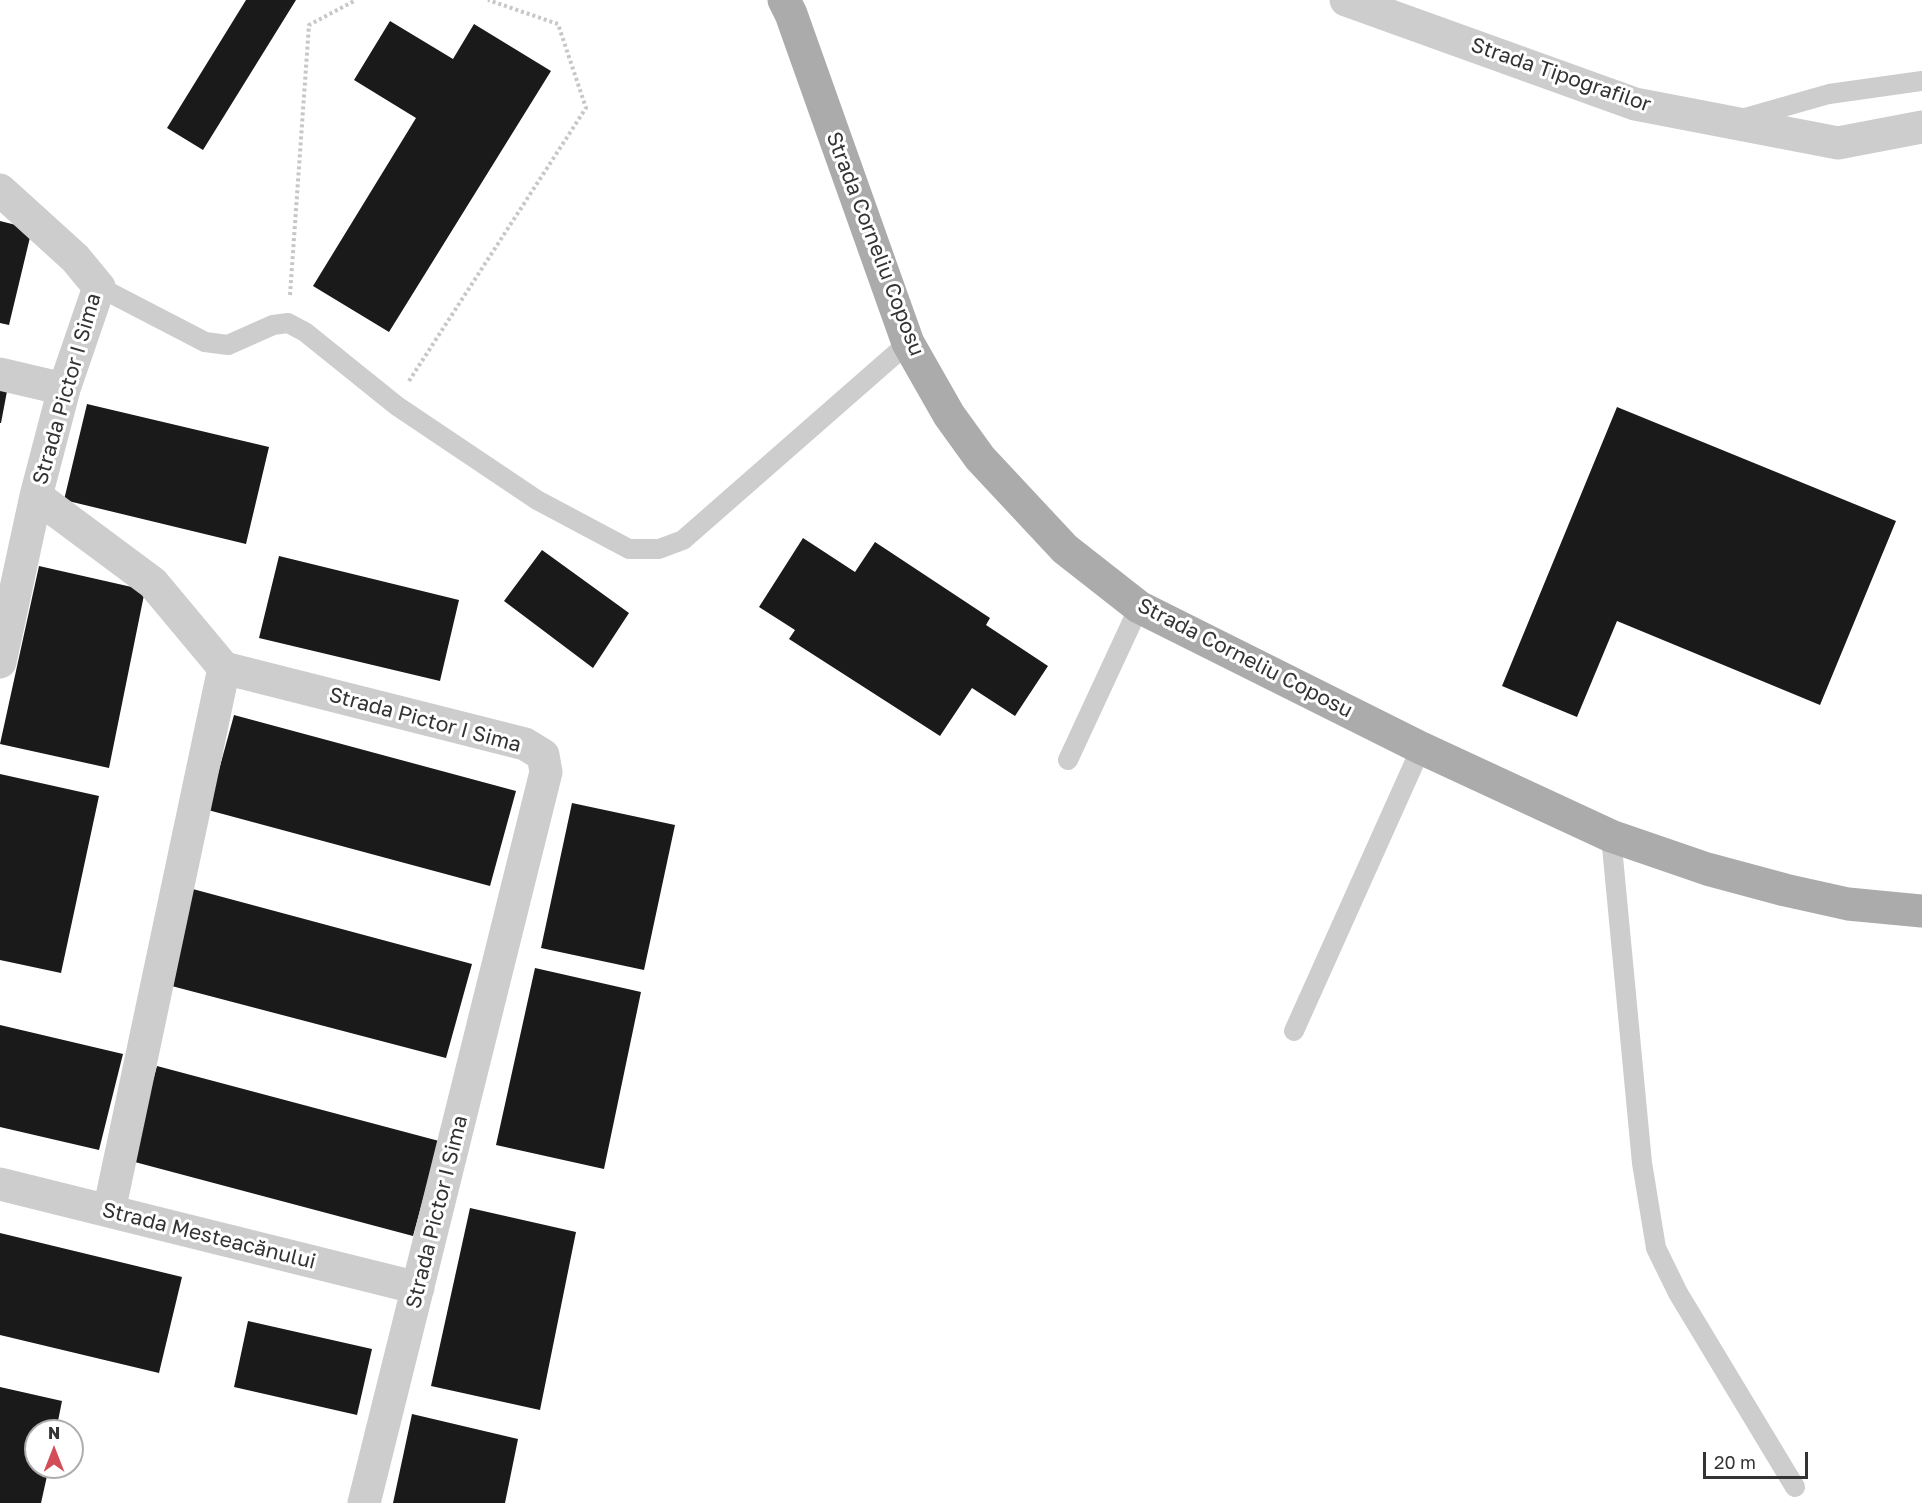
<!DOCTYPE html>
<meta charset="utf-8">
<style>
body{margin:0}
#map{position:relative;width:1922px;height:1503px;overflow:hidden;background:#fff;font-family:"Golos Text",sans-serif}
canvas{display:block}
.north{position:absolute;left:24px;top:1419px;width:60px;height:60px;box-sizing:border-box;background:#fff;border:2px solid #adadad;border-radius:50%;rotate:0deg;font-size:16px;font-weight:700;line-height:24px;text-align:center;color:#333}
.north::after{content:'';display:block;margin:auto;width:21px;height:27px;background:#d24d57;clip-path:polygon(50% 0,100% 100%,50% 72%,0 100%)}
.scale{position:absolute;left:1703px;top:1452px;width:105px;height:27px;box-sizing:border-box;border:3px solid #333;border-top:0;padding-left:8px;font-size:18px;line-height:21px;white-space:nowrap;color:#333;-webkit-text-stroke:4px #fff;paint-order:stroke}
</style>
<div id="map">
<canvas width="1922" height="1503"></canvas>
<div class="north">N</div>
<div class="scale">20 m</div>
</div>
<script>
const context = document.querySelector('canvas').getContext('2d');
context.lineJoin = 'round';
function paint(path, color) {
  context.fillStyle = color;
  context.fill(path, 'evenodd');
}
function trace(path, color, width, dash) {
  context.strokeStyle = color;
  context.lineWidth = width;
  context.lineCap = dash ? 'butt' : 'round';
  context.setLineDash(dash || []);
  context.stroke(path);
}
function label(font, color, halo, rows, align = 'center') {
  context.font = font + ' "Golos Text",sans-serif';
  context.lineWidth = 6;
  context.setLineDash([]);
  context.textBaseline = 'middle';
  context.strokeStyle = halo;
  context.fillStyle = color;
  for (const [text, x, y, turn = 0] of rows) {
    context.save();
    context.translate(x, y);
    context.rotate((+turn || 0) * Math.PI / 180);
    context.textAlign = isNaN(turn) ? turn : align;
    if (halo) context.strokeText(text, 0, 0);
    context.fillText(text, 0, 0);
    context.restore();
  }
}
const building = new Path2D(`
 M246 0H296L203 150 167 128Z
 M390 21 453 59 474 24 551 71 389 332 313 286 416 118 354 80Z
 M0 221 32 229 9 325 0 323Z
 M0 384 8 386 1 423H0Z
 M87 404 269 447 246 544 64 500Z
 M1617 407 1896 521 1820 705 1617 621 1577 717 1502 686Z
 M803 538 855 572 875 542 990 618 986 625 1048 666 1015 716 972 688 940 736 789 639 795 630 759 607Z
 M542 550 629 613 593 668 504 601Z
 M279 556 459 600 440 681 259 638Z
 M39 566 145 590 109 768 0 744Z
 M234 715 516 791 490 886 208 810Z
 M0 774 99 796 61 973 0 960Z
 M572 803 675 825 644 970 541 948Z
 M189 888 472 964 446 1058 164 984Z
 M535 968 641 992 604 1169 496 1145Z
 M0 1025 123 1054 99 1150 0 1127Z
 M157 1066 439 1141 413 1236 131 1161Z
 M470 1208 576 1232 540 1410 431 1386Z
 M0 1233 182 1277 159 1373 0 1335Z
 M248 1321 372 1349 357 1415 234 1387Z
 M0 1387 62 1401 56 1431H36V1467H49L41 1503H0Z
 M412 1414 518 1439 505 1503H393Z`);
const path = new Path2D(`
 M290 295 309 25 356 0
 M409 381 586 108 558 24 488 0`);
const lane = new Path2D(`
 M1741 119 1829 94 1922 81
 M99 287 205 342 228 345 273 325 288 323 305 332 397 406 537 500 629 549H659L683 540 908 343
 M1068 760 1139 607
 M1611 836 1642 1163 1656 1248 1678 1293 1795 1487
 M1294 1031 1421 748`);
const street = new Path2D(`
 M1346 0 1635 104 1838 143 1922 127
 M0 190 75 258 99 287 64 389 36 496 153 583 224 668 525 744 543 755 546 772 364 1503
 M0 374 64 389
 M0 662 36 496
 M0 1184 418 1288
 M109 1211 224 668`);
const primary = new Path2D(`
 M784 0 791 14 908 343 949 415 980 458 1065 549 1139 607 1421 748 1611 836 1707 869 1785 890 1848 904 1922 911`);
const streetNames = [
 ["Strada Tipografilor",1561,75,19],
 ["Strada Corneliu Coposu",875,244,69],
 ["Strada Pictor I Sima",67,389,-74],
 ["Strada Corneliu Coposu",1245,658,27],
 ["Strada Pictor I Sima",425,720,15],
 ["Strada Pictor I Sima",437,1212,-76],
 ["Strada Mesteacănului",209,1236,14]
];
paint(building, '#1a1a1a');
trace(path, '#c7c7c7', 4, [3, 3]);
trace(lane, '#cdcdcd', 20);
trace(street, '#cdcdcd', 33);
trace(primary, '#ababab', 33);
label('21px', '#333', '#fff', streetNames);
</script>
